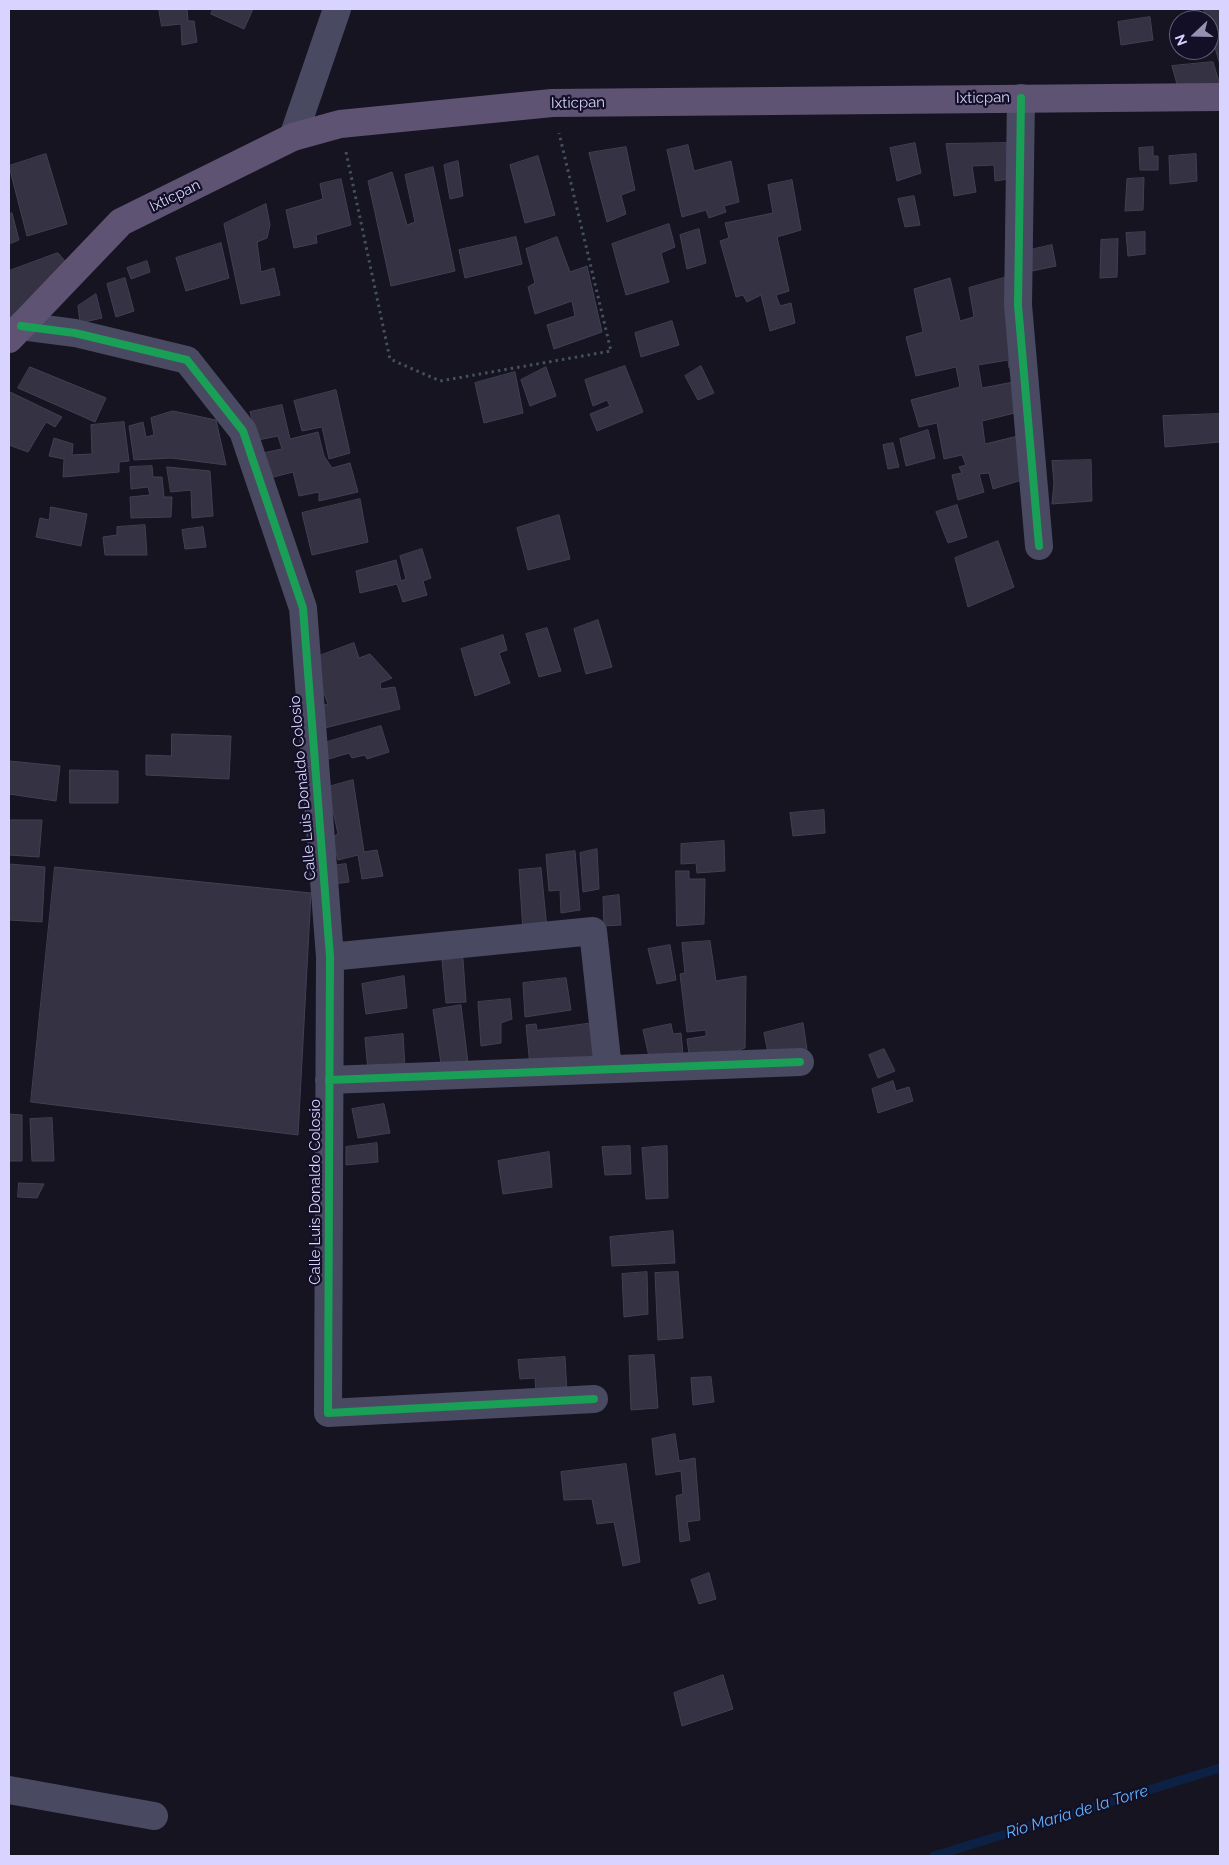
<!DOCTYPE html>
<meta charset="utf-8">
<style>
body{margin:0}
#map{position:relative;width:1229px;height:1865px;overflow:hidden;background:#161421;font-family:Raleway,sans-serif}
canvas{display:block}
.frame{position:absolute;inset:0;border:10px solid #d9d4ff;pointer-events:none}
.north{position:absolute;left:1169px;top:10px;width:50px;height:50px;box-sizing:border-box;background:#130f26;border:1px solid #625e7d;border-radius:50%;rotate:249deg;font-size:14px;font-weight:700;line-height:20px;text-align:center;color:#d9d4ff}
.north::after{content:'';display:block;margin:auto;width:18px;height:22px;background:#9591b1;clip-path:polygon(50% 0,100% 100%,50% 72%,0 100%)}
</style>
<div id="map">
<canvas width="1229" height="1865"></canvas>
<div class="frame"></div>
<div class="north">N</div>
</div>
<script>
const context = document.querySelector('canvas').getContext('2d');
context.lineJoin = 'round';
function trace(path, color, width, dash) {
  context.strokeStyle = color;
  context.lineWidth = width;
  context.lineCap = dash ? 'butt' : 'round';
  context.setLineDash(dash || []);
  context.stroke(path);
}
function paint(path, color) {
  context.fillStyle = color;
  context.fill(path, 'evenodd');
}
function label(font, color, halo, rows, align = 'center') {
  context.font = font + ' Raleway,sans-serif';
  context.lineWidth = 4.5;
  context.setLineDash([]);
  context.textBaseline = 'middle';
  context.strokeStyle = halo;
  context.fillStyle = color;
  for (const [text, x, y, turn = 0] of rows) {
    context.save();
    context.translate(x, y);
    context.rotate((+turn || 0) * Math.PI / 180);
    context.textAlign = isNaN(turn) ? turn : align;
    if (halo) context.strokeText(text, 0, 0);
    context.fillText(text, 0, 0);
    context.restore();
  }
}
const stream = new Path2D(`
 M934 1856 1220 1768`);
const building = new Path2D(`
 M159 9H187L188 21H194L197 42 182 45 181 24 162 26Z
 M213 9H253L244 29 211 14Z
 M1204 9H1220V65L1209 27V20H1207Z
 M1150 17 1153 40 1121 45 1118 22Z
 M1213 62 1220 85 1180 95 1172 66Z
 M915 143 921 173 897 181 890 148Z
 M1006 143 1008 179 995 181 994 165 972 166 976 192 954 196 946 144Z
 M688 145 694 171 731 161 739 202 724 206 726 212 709 218 706 210 682 217 667 150Z
 M626 147 635 190 621 195 626 214 607 222 589 153Z
 M1153 147V156H1158V170H1140L1139 148Z
 M46 154 67 224 27 236 9 166Z
 M1196 154 1197 181 1170 184 1169 156Z
 M538 156 555 215 525 223 510 165Z
 M458 161 463 196 450 199 444 165Z
 M433 167 455 271 391 286 368 181 392 172 407 225 415 222 405 175Z
 M1144 178 1143 210 1125 211 1127 179Z
 M341 179 351 225 316 235 317 243 294 248 286 210 323 199 320 184Z
 M792 180 801 230 777 237 789 291 776 295 780 306 791 303 795 323 770 331 761 295 747 302 743 295 736 297 720 241 729 238 725 223 773 213 768 185Z
 M914 196 920 225 905 227 898 199Z
 M266 204 270 225 267 238 257 242 261 272 274 268 280 295 241 304 224 224Z
 M12 213 19 240 9 244V215Z
 M669 224 675 247 661 253 669 282 626 295 612 244Z
 M699 229 706 263 687 269 680 235Z
 M1145 232V254L1128 256 1126 233Z
 M516 237 522 264 465 278 459 250Z
 M557 237 570 272 587 266 602 332 554 349 547 325 575 316 572 301 535 314 528 287 535 283 526 249Z
 M1118 239 1117 277 1100 278 1101 240Z
 M221 243 229 278 186 291 176 258Z
 M1052 245 1056 266 1032 271 1030 250Z
 M58 253 65 261 9 320V271Z
 M147 261 150 272 131 279 127 268Z
 M1007 277 1016 367 1009 368 1008 360 978 365 982 388 1019 381 1023 411 982 421 985 444 1018 436 1025 479 993 489 989 473 979 474 984 492 958 500 952 475 962 473 959 467 966 465 962 455 944 459 937 423 919 427 911 400 960 387 956 367 916 376 906 337 923 332 914 289 950 278 960 321 974 317 969 288Z
 M125 278 134 311 116 317 107 284Z
 M96 294 102 318 80 323 78 306Z
 M672 321 679 345 641 357 635 333Z
 M625 366 643 412 597 431 590 414 610 406 607 400 593 406 585 380Z
 M701 366 714 393 698 400 685 376Z
 M30 367 106 398 95 422 18 388Z
 M546 367 556 396 530 406 521 380Z
 M515 372 523 413 484 423 475 383Z
 M336 390 350 453 329 459 322 427 302 431 294 401Z
 M10 392 62 417 55 427 46 422 28 452 9 445Z
 M282 405 290 439 318 432 324 456 332 468 350 463 358 492 319 501V492L299 496 293 472 266 479 258 454 282 449 278 436 258 440 250 412Z
 M173 411 216 420 226 465 171 458 134 460 129 426 143 422 146 437 154 435 151 418Z
 M1220 414V442L1165 447 1163 416Z
 M124 422 129 461 119 462V472L63 477 64 459 49 456 54 438 73 444 72 455 92 454 91 425Z
 M928 430 935 458 906 466 900 439Z
 M893 443 899 467 888 469 883 445Z
 M1091 460 1092 501 1052 504 1054 483 1052 461Z
 M152 466 153 477H162L164 497H172L171 517 131 518 130 497 150 495 148 487 131 489 130 467Z
 M167 467 210 471 213 516 192 518 191 490 171 492Z
 M360 499 368 542 312 555 302 513Z
 M957 505 967 537 948 543 936 512Z
 M51 507 87 514 81 546 36 537 40 518 49 520Z
 M559 515 570 559 528 570 517 528Z
 M145 525 147 555H105L103 537 117 535V527Z
 M203 527 206 547 185 549 182 530Z
 M998 541 1014 587 968 607 955 558Z
 M422 549 431 578 423 581 427 595 403 602 397 584 360 593 356 571 396 560 401 581 406 579 400 556Z
 M598 620 612 667 586 674 574 629Z
 M547 628 561 671 539 677 526 634Z
 M503 635 507 650 499 653 510 683 475 696 461 649Z
 M354 643 359 658 370 654 392 678 380 683 381 689 395 687 400 709 321 729 314 708 328 704 311 659Z
 M381 726 389 752 367 759 365 755 352 758 349 753 329 759 324 743Z
 M172 734 231 736 229 779 146 775V755L171 756Z
 M9 761 60 766 56 801 9 794Z
 M70 770 118 771V803H70Z
 M353 780 364 852 377 850 383 876 362 879 358 855 338 860 332 837 338 834 328 787Z
 M824 810 825 833 793 836 790 813Z
 M9 820H42L39 857 9 855Z
 M724 841 725 871 697 873 696 863 681 864V844Z
 M597 849 599 889 583 892 580 853Z
 M575 851 580 910 561 913 560 890 549 891 546 855Z
 M9 864 45 867 42 922 9 920Z
 M346 864 349 882 333 884 331 866Z
 M55 867 311 893 298 1135 31 1102Z
 M541 868 547 929 523 931 519 870Z
 M676 871H689V879H705L704 924 677 926Z
 M619 895 621 925 604 926 603 897Z
 M710 941 716 981 746 976 745 1048 739 1050 736 1061 710 1063 707 1052 689 1054 687 1039 706 1036V1030L687 1032 680 974 685 973 682 943Z
 M670 945 676 980 657 984 648 949Z
 M463 959 466 1002 446 1003 442 960Z
 M404 976 407 1008 366 1014 362 984Z
 M566 978 571 1010 525 1017 523 983Z
 M510 999 512 1019 501 1023V1043L481 1046 478 1002Z
 M461 1005 468 1063 442 1070 433 1010Z
 M593 1023 601 1067 530 1066 526 1025 536 1024 537 1030Z
 M803 1023 807 1049 769 1057 764 1033Z
 M671 1024 673 1034 681 1033 683 1054 650 1061 643 1030Z
 M403 1034 405 1067 368 1071 365 1038Z
 M884 1049 895 1071 878 1078 869 1055Z
 M893 1081 896 1091 909 1087 913 1101 878 1113 872 1089Z
 M384 1104 390 1133 358 1138 352 1109Z
 M9 1114 22 1115V1161H9Z
 M52 1118 54 1161H32L30 1119Z
 M377 1143 378 1162 346 1165V1147Z
 M630 1146 631 1174 605 1175 602 1147Z
 M667 1146 668 1198 646 1199 642 1148Z
 M549 1152 552 1187 503 1194 498 1161Z
 M19 1183 44 1184 37 1198 18 1197Z
 M673 1231 675 1263 612 1266 610 1237Z
 M647 1272 648 1314 624 1317 622 1274Z
 M678 1272 683 1338 658 1340 655 1273Z
 M654 1355 658 1408 631 1410 629 1356Z
 M565 1357 567 1393H536L535 1378 520 1379 518 1360Z
 M711 1377 714 1402 693 1405 691 1378Z
 M675 1434 679 1461 695 1458 700 1520 687 1522 690 1540 680 1542 676 1496 683 1494 681 1471 656 1475 652 1439Z
 M626 1464 640 1562 623 1566 614 1522 597 1524 592 1499 564 1500 561 1472Z
 M709 1573 716 1599 699 1604 691 1580Z
 M723 1675 733 1709 682 1726 674 1693Z`);
const path = new Path2D(`
 M346 152 390 359 440 381 611 351 559 133`);
const minor = new Path2D(`
 M1021 98 1018 305 1039 546
 M293 137 337 9
 M21 326 75 333 187 360 243 431 303 608 330 957 328 1413 594 1399
 M330 957 593 931 608 1069
 M329 1080 800 1062
 M9 1790 154 1816`);
const major = new Path2D(`
 M9 339 121 222 293 137 340 124 552 103 1220 97`);
const cycleway = new Path2D(`
 M1021 98 1018 305 1039 546
 M21 326 75 333 187 360 243 431 303 608 330 957 328 1413 594 1399
 M329 1080 800 1062`);
const streetNames = [
 ["Ixticpan",983,98,-1],
 ["Ixticpan",578,103,-1],
 ["Ixticpan",175,196,-26],
 ["Calle Luis Donaldo Colosio",303,788,-95],
 ["Calle Luis Donaldo Colosio",315,1192,-90]
];
const waterNames = [
 ["Río María de la Torre",1077,1812,-17]
];
trace(stream, '#0d2144', 9);
paint(building, '#343243');
trace(building, '#433f54', 1);
trace(path, '#44505f', 3, [2.5, 4]);
trace(minor, '#4a4962', 28);
trace(major, '#5e5373', 28);
trace(cycleway, '#1a9f57', 8);
label('15px', '#d9d4ff', '#130f26', streetNames);
label('italic 16px', '#62b6ff', '#130f26', waterNames);
</script>
